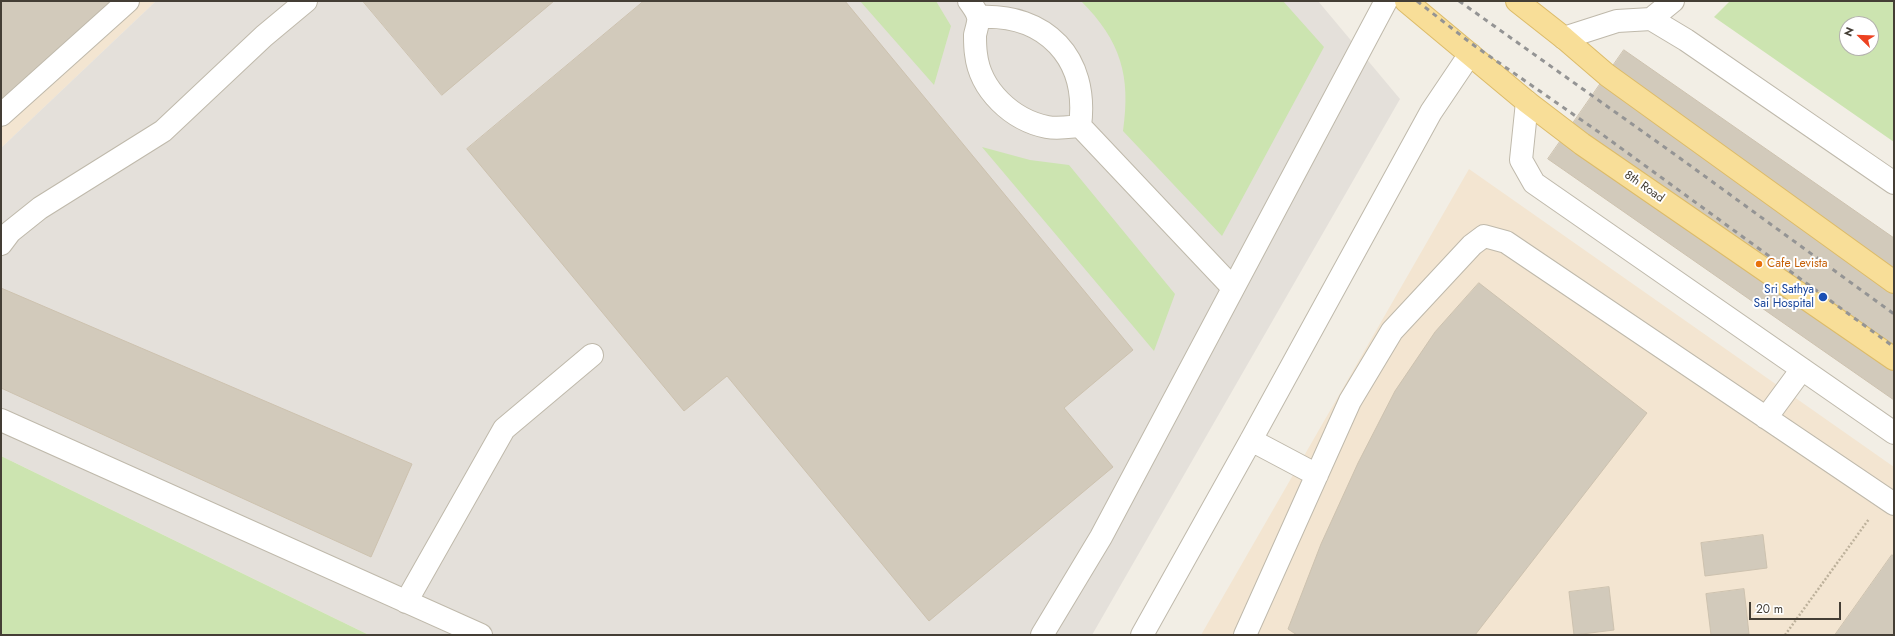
<!DOCTYPE html>
<style>
body{margin:0}
#map{position:relative;width:1895px;height:636px;overflow:hidden;background:#f2eee5;font-family:Jost,sans-serif}
canvas{display:block}
.frame{position:absolute;inset:0;border:2px solid #443e35;pointer-events:none}
.north{position:absolute;left:1839px;top:16px;width:40px;height:40px;box-sizing:border-box;background:#fff;border:1px solid #b4b2ae;border-radius:50%;rotate:293deg;font-size:11px;font-weight:700;line-height:16px;text-align:center;color:#443e35}
.north::after{content:'';display:block;margin:auto;width:14px;height:18px;background:#ed4221;clip-path:polygon(50% 0,100% 100%,50% 72%,0 100%)}
.scale{position:absolute;left:1749px;top:602px;width:92px;height:18px;box-sizing:border-box;border:2px solid #443e35;border-top:0;padding-left:5px;font-size:12px;line-height:14px;white-space:nowrap;color:#443e35;-webkit-text-stroke:3px #fff;paint-order:stroke}
</style>
<div id="map">
<canvas width="1895" height="636"></canvas>
<div class="frame"></div>
<div class="north">N</div>
<div class="scale">20 m</div>
</div>
<script>
const context = document.querySelector('canvas').getContext('2d');
context.lineJoin = 'round';
function paint(path, color) {
  context.fillStyle = color;
  context.fill(path, 'evenodd');
}
function trace(path, color, width, dash) {
  context.strokeStyle = color;
  context.lineWidth = width;
  context.lineCap = dash ? 'butt' : 'round';
  context.setLineDash(dash || []);
  context.stroke(path);
}
function label(font, color, halo, rows, align = 'center') {
  context.font = font + ' Jost,sans-serif';
  context.lineWidth = 4;
  context.setLineDash([]);
  context.textBaseline = 'middle';
  context.strokeStyle = halo;
  context.fillStyle = color;
  for (const [text, x, y, turn = 0] of rows) {
    context.save();
    context.translate(x, y);
    context.rotate((+turn || 0) * Math.PI / 180);
    context.textAlign = isNaN(turn) ? turn : align;
    if (halo) context.strokeText(text, 0, 0);
    context.fillText(text, 0, 0);
    context.restore();
  }
}
const commercial = new Path2D(`
 M1 1H156L1 148Z
 M1469 169 1894 467V635H1201Z`);
const industrial = new Path2D(`
 M156 1H1318L1400 99 1092 635H369L1 456V148Z`);
const green = new Path2D(`
 M860 1H936L951 26 934 85Z
 M1081 1H1283L1324 47 1222 236 1123 131C1131 76 1121 41 1081 1Z
 M1730 1H1894V142L1714 17ZM1847 24H1871V48H1847Z
 M982 147 1030 160 1069 165 1175 294 1154 351Z
 M1 456 369 635H1Z`);
const building = new Path2D(`
 M1 1H111L1 100Z
 M363 1H554L442 95Z
 M644 1H845L1133 350 1064 408 1113 467 929 621 727 376 684 411 467 149Z
 M1624 50 1894 238V400L1548 159Z
 M1479 283 1647 413 1475 635H1297L1288 629 1321 544 1358 463 1395 391 1435 332Z
 M1 288 412 464 371 557 1 388Z
 M1763 535 1767 568 1705 576 1701 543Z
 M1892 555 1894 556V635H1835Z
 M1609 587 1614 630 1574 635 1569 592Z
 M1744 589 1749 634 1711 635 1706 594Z`);
const path = new Path2D(`
 M1785 635 1869 519`);
const minor = new Path2D(`
 M969 1C972 5 977 12 978 17 979 22 976 30 975 35 975 41 975 48 976 54 980 90 1012 120 1047 127 1058 129 1069 127 1080 126
 M978 17C1046 13 1089 58 1080 126L1233 288
 M1651 19 1673 1
 M1564 38 1617 21 1651 19 1686 40 1894 183
 M1527 102 1521 160 1534 183 1894 433
 M1 115 128 1
 M1 244 10 232 40 208 163 131 264 36 306 1
 M1766 418 1802 369
 M1 420 481 635
 M1251 440 1317 475
 M406 602 504 429 592 355
 M1042 635 1101 537 1386 1
 M1142 635 1251 440 1431 112 1470 54
 M1245 635 1350 401 1392 331 1472 245 1484 236 1506 242 1894 504`);
const major = new Path2D(`
 M1406 1 1527 102 1582 144 1894 359
 M1517 1 1564 38 1607 75 1894 282`);
const rail = new Path2D(`
 M1417 1 1472 44 1603 135 1894 347
 M1459 1 1677 156 1894 314`);
const markers = [
 [1759,264,4,"#e8710a"],
 [1823,297,5,"#1a4fb4"]
];
const streetNames = [
 ["8th Road",1644,187,35]
];
const foodNames = [
 ["Cafe Levista",1767,264]
];
const transitNames = [
 ["Sri Sathya",1814,290],
 ["Sai Hospital",1814,304]
];
paint(commercial, '#f3e5d1');
paint(industrial, '#e4e0da');
paint(green, '#cce4b0');
paint(building, '#d2cabb');
trace(building, '#cdc2af', 1);
trace(minor, '#bfb9ab', 24);
trace(major, '#dcbb69', 24);
trace(path, '#bdb19b', 2.5, [2, 2]);
trace(minor, '#fff', 22);
trace(major, '#f8de98', 22);
trace(rail, '#949494', 3, [5, 5]);
for (const [x, y, r, color] of markers) {
  const dot = new Path2D();
  dot.arc(x, y, r, 0, 2 * Math.PI);
  context.fillStyle = color;
  context.fill(dot);
  trace(dot, '#fff', 1.5);
}
label('12px', '#443e35', '#fff', streetNames);
label('12px', '#c56008', '#fff', foodNames, 'left');
label('12px', '#164399', '#fff', transitNames, 'right');
</script>
